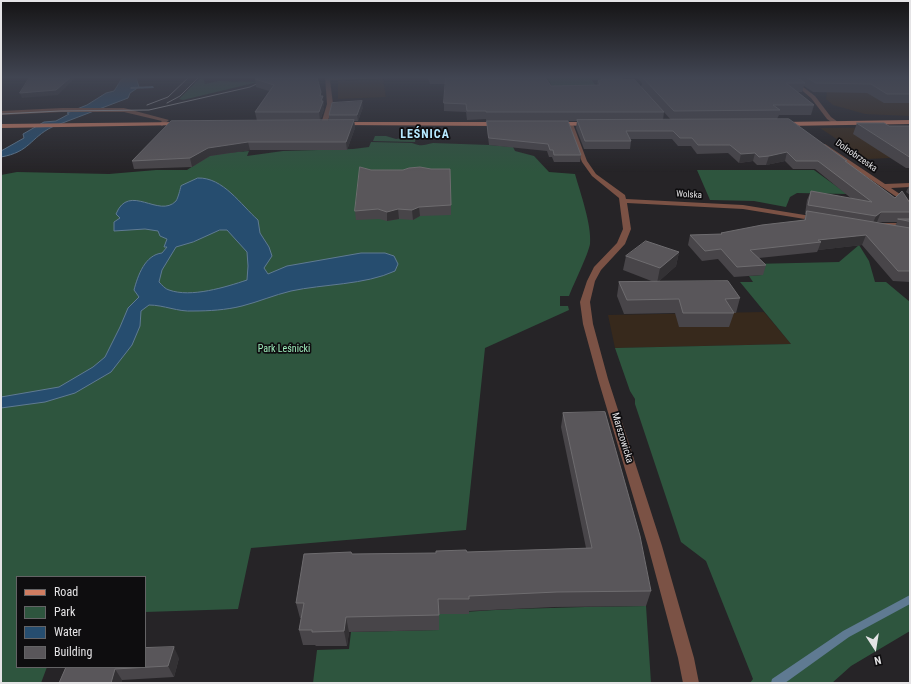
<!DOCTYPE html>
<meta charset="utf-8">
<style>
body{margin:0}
#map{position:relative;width:911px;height:684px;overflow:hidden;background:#262427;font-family:"Roboto Condensed",sans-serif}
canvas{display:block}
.frame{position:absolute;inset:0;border:2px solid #e4e3e5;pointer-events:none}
.legend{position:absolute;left:16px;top:576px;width:130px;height:92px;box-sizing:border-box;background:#0e0d0f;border:1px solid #646365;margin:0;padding:5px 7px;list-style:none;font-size:12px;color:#e4e3e5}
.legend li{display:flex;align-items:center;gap:8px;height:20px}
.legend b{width:20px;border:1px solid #646365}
.north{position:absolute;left:855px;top:628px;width:40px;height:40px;-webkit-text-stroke:3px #0e0d0f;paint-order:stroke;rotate:168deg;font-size:11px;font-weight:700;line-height:16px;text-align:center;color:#e4e3e5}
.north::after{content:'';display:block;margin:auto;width:14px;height:18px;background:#e4e3e5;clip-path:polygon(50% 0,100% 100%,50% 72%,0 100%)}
</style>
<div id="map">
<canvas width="911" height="684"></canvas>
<div class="frame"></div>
<ul class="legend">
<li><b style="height:5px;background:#d17d62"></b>Road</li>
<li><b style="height:11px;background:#2e553e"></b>Park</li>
<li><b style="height:11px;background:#264d6f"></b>Water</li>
<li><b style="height:11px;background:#59565a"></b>Building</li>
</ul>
<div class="north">N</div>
</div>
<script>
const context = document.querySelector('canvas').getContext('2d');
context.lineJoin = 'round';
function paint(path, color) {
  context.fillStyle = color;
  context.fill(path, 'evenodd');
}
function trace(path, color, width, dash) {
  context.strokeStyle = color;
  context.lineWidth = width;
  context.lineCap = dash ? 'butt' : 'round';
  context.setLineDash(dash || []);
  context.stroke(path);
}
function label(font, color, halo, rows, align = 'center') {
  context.font = font + ' "Roboto Condensed",sans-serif';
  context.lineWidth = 3.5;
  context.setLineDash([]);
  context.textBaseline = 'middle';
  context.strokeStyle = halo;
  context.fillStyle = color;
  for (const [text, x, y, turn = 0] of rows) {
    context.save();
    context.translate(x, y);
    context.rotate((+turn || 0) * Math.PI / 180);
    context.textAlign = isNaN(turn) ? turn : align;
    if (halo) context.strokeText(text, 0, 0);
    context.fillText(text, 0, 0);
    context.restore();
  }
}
const commercial = new Path2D(`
 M910 77V116L865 114 833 105 826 99 827 92Z
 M383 79 386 97 338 99V81Z
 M910 127V157L867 159 820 128Z
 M764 312 791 344 615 348 608 315Z`);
const green = new Path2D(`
 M547 77H622L624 79 592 80 597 88H553Z
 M203 78 205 84 218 81 258 82 183 100 179 99 199 79Z
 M375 136H386L396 139 416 136 415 142 373 141Z
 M371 142 412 143C422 147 424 145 433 143L489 145 513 147 515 151 534 156 549 172 575 174C580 192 592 225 590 244 588 255 574 283 569 296H560V306H568L569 310 485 348 466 530 251 548 238 609 145 612V577H17V667H47L41 683H1V175L17 172 109 174 156 170H187L208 156 215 154 249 151 247 156 283 151 353 149 369 147Z
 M697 170H814L847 194 797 193 790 197 786 207 754 201 710 200Z
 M859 245 869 261 875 282H886L910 302V631L851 666 832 683H750L753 679 706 561 681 542 635 404V399L630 391 615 348 791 344 740 282H753L749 276 762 275 752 264 839 262Z
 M646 606 651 683H313L317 650 349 649 351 632 439 630V614C508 608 577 607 646 606Z`);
const water = new Path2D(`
 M136 77 139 87 130 93 128 98 52 127C30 138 30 152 1 157V151L24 138 23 134 44 122 56 121 69 114 67 113 87 105 106 93 114 91C123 78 118 78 136 77Z
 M198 178C223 177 241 205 258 220L260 233 269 247 272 256 264 268 268 274 287 266 361 253H385L394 256 398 264 395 271C365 285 323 284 291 291 274 295 258 302 242 306 226 310 209 311 193 311 178 312 164 305 149 305L141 311 140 326 132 345 111 372 75 393 45 402 1 408V397L59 387 93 367 105 357 120 327 128 308 139 297 134 290C138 275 145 255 162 253L167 247H164L167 239 160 236 158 231 145 229 114 231V222L120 218 116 214C129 182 159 219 176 201 178 198 180 190 181 186ZM220 230H227L247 252 248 266 247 280C226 287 191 298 169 290 165 289 162 285 159 282L162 270 176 247 193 242Z`);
const stream = new Path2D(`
 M153 86 154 88 131 89 130 88 131 87Z
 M910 595V604L849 637 785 683H771L772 679 843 631Z`);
const minor = new Path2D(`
 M325 77 329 78 406 77 404 78 330 80 333 104 327 124 324 126 321 124 327 104Z
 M786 77H790L815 96 831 117 838 122V124H834L827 119 811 98Z
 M62 108H124L169 120 162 126 159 124 162 121 124 112H62L1 115V111Z
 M570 122 573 124 587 161 596 174 625 195 626 199 743 205 817 217 821 219 817 221 743 209 627 203 631 229 625 244 601 270 595 281 590 302 593 324 608 379 662 546 694 658 699 683H683L678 658 648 546 598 379 583 324 580 302 587 281 594 267 617 243 623 229 619 198 592 176 582 162 567 124Z
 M821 144H825L885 184 910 183V187L891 188 910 201V206L821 146Z
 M874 223H910V227H877L873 225Z`);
const major = new Path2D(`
 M910 120V124L783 126 780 124 783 122Z
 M181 122 184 124 183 125 1 128V124Z
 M341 122H499L502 124 499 126 339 125 338 124Z
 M555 122H589L592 124 589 126 553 125 552 124Z`);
const tram = new Path2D(`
 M167 103 180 96 199 77
 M147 105 168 97 189 77
 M1 114 60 111 149 110 250 87 272 77`);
const wall = new Path2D(`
 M427 77H545L551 86 597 85 598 80H601V79L641 87 642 83 636 77H910V103H884L867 93 813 92 804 86 802 92H798L814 105 811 115H779L777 119 847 161 846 162 895 198 910 203V282L893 281 862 245 818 250 817 252 759 258 766 265 763 275 734 277 718 259 702 261 688 245 690 235 721 234V233L804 220 806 214H805L807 200 811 191 852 199 815 169H793L785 161 766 165H757L753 161 739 163 728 153 697 154 691 146H678L672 139H630L631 141 630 149H584L576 128 577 121H486V119L467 120 466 112 444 111V103L446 84H430ZM647 93 671 120H663L664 112ZM877 222H897L895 226 875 223Z
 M255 79 318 81 321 96 324 104 323 107 324 109 320 121H329V115L363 107 358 121H354L355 128 347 150H250L210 156 192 167 134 169 132 161 257 121 255 112 269 91 256 87Z
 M487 121 581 155 580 162H554L552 157H549L547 151 489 145 487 128Z
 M857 123 889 126H910V168H906L853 134Z
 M371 170H403L451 205V215L420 216 413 220 399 219 387 221 379 219 356 220 355 211Z
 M910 184V195L906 192Z
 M679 252 676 266 658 282 740 298 736 313H734L729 327H679L675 313 624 314 617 296 619 282H654L623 270 626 256Z
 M563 413 651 591 646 606 555 607 469 611V614H439V630L349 632 347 646H316L315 645H303L299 630 301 618H300L296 603 352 554 436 553 586 548 561 427Z
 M179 658 174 677 122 680 121 683H59L66 667Z`);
const shadedWall = new Path2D(`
 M71 77H75V78L58 95 22 98 20 93Z
 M321 92 322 100 323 96 324 104 323 107 324 109 320 121 319 112 320 96Z
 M362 101 363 107 358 121 357 115Z
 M354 120 355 128 347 150 346 142Z
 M248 142 250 150 210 156 192 167 190 158 208 148Z
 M787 152 785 161 766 165 769 156Z
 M755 153 753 161 739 163 741 154Z
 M419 207 420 216 413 220 412 210Z
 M398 209 399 219 387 221V212Z
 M881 212 877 222 872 225 876 216Z
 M866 235 862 245 818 250 821 242 818 240Z
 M679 252 676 266 657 283 660 268Z
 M346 617 349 632 347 646 344 631Z
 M174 647 179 658 174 677 168 666Z
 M115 669 122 680 121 683H111Z`);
const building = new Path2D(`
 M30 77H71L56 90 20 93Z
 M263 77H317L321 92 320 96H323L321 101H323L319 112H255L274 85 255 79Z
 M446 77H545L551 86 600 85 598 80H602L601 79H634L664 112H486V111H467L466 104 444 103Z
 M646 77H796L805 83H786L814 105H773L780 110 674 111 643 78H647Z
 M806 77H910V94H887L871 84 816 83Z
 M362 101 357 115H329L332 103Z
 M789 119 847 161H845L895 198 902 191 910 203V212H881L876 216 808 205 811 191 872 202 818 161H796L787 152 769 156 759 157 755 153 741 154 730 145H698L692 138H680L673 131H626L631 141H585L577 120Z
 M354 120 346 142H248L208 148 190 158 132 161 171 121Z
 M487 121H568L581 155H554L553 150H550L548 144 489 138Z
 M857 123H884L889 126H910V157Z
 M360 167 371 170H403L409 168 420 167 431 169H450L451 205 419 207 412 210 398 209 387 212 378 209 355 211Z
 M807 211 910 228V271H898L866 235 818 240 821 242 750 250 766 265 737 267 721 249 705 251 690 235 722 234 721 233 762 225 805 220Z
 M898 219H910V221Z
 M646 241 679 252 660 268 626 256Z
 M728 281 740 298 725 299 734 313H683L679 299 627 300 619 282Z
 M605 412 640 536 651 591 557 592 469 596V599H438L439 615 346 617 344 631 312 632V630H299L304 603H296L304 554 351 552 352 554 436 553V551L466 550 467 552 592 548 563 413Z
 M174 647 168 666 115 669 111 683H59L66 667H145V648Z`);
const farStreetnames = [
 ["Dolnobrzeska",856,156,35],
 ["Wolska",689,195,3]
];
const parkNames = [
 ["Park Leśnicki",284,349]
];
const streetNames = [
 ["Marszowicka",622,438,73]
];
const farDistrictnames = [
 ["LEŚNICA",425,135]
];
paint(commercial, '#37291c');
paint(green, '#2e553e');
paint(water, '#264d6f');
trace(water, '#5f7a92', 1);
paint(stream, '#5f7a92');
paint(minor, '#7b5245');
paint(major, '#d17d62');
trace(tram, '#aaa9ab', 1);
paint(wall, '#484549');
paint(shadedWall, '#333134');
paint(building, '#59565a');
trace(building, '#6e6c6f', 1);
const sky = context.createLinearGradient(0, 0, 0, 172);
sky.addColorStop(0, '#151415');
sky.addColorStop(0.45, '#414552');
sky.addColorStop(1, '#41455200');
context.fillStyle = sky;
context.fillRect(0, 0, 911, 172);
label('9px', '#e4e3e5', '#0e0d0f', farStreetnames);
label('10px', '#9ce9b9', '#0e0d0f', parkNames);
label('10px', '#e4e3e5', '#0e0d0f', streetNames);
context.letterSpacing = '1px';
label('bold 12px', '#b6e9ff', '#0e0d0f', farDistrictnames);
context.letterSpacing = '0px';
</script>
